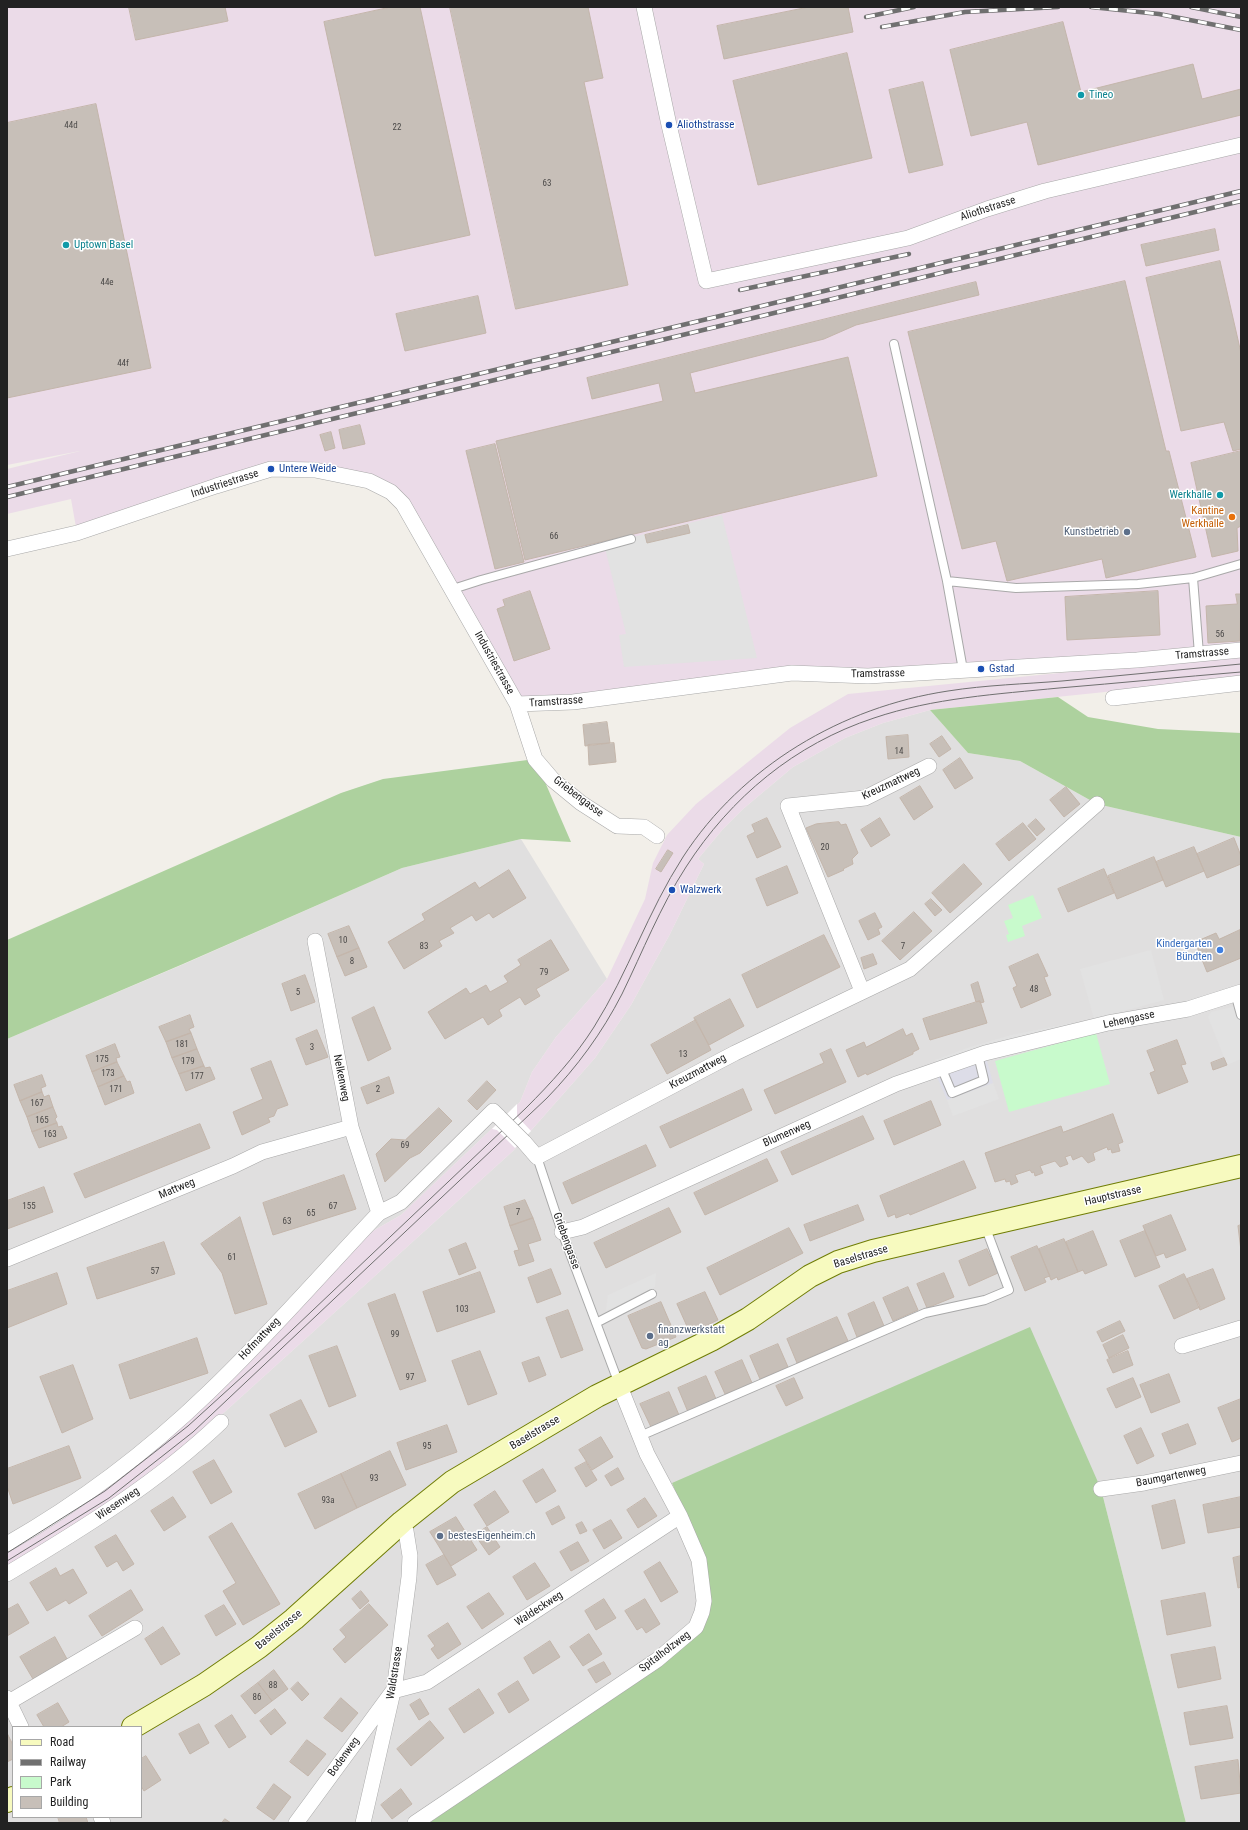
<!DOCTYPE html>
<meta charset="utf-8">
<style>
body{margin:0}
#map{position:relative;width:1248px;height:1830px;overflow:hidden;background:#f2efe9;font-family:"Roboto Condensed",sans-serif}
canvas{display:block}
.frame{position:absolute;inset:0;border:8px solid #222;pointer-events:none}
.legend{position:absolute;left:12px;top:1726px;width:130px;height:92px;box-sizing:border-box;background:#fff;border:1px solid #a7a7a7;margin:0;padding:5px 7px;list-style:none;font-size:12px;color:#222}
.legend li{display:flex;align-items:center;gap:8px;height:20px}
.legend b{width:20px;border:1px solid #a7a7a7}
</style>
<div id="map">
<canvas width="1248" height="1830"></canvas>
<div class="frame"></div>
<ul class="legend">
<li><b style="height:5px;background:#f7fabf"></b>Road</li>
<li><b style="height:5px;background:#707070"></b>Railway</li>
<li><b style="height:11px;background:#c8facc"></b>Park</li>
<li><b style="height:11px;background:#c7bfb8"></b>Building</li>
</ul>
</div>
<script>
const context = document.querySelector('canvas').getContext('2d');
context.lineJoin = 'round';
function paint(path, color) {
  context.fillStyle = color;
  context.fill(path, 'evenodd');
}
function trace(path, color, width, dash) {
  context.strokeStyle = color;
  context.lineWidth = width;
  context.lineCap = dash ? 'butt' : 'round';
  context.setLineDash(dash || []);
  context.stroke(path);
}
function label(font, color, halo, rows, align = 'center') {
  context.font = font + ' "Roboto Condensed",sans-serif';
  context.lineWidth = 3;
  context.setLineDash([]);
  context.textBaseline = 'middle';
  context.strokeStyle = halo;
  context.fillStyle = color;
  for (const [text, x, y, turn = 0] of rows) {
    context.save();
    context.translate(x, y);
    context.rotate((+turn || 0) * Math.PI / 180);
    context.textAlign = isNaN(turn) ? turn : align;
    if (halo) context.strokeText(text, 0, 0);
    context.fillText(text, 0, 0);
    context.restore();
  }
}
const residential = new Path2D(`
 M930 710 968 753 1020 761 1097 804 1241 837V1823H1186L1101 1489 672 1483 703 1558 711 1605 671 1654 429 1823H7V1569L197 1437 513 1151 595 1058 631 1005 670 934 704 864 698 859 723 829 743 809 793 767 845 738 883 723ZM13 1727H141V1817H13Z
 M521 839 607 979 556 1037 532 1072 520 1102 401 1215 373 1231 223 1387 7 1549V1039L184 964 402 868Z`);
const industrial = new Path2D(`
 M7 7H1241V650L830 674 517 704 391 492 287 468 77 533 71 499 7 514V469L80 451 7 465Z
 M1241 655V678L930 710 883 723 845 738 793 767 743 809 723 829 698 859 704 864 670 934 631 1005 595 1058 513 1151 197 1437 132 1490 7 1569V1549L37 1531 277 1332 373 1231 401 1215 520 1102 532 1072 556 1037 607 979 645 899 653 863 667 835 696 804 790 728 848 694Z`);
const forest = new Path2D(`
 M1058 697 1088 717 1158 729 1241 733V837L1097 804 1020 761 968 753 930 710Z
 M535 759 571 842 521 839 402 868 183 964 7 1039V940L341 793 383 779Z
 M1030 1327 1101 1489 1186 1823H429L692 1639 703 1558 672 1483Z`);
const park = new Path2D(`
 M1033 895 1042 918 1022 926 1025 936 1008 942 1006 935 1009 934 1004 921 1013 918 1008 905Z
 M1096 1033 1110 1084 1009 1112 995 1061Z`);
const parking = new Path2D(`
 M722 515 757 658 624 667 619 635 626 634 604 544Z
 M1151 950 1164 1000 1094 1019 1080 969Z
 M1241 1005V1059L1227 1065 1208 1017 1211 1012Z
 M1071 1023 1072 1028 937 1063 935 1060 970 1047 1011 1035Z
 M993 1083 999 1099 953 1116 947 1100Z
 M656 1273 655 1287 606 1311 608 1295Z`);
const plaza = new Path2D(`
 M985 1053 993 1083 947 1100 934 1070Z`);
const pier = new Path2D(`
 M517 1104V1116L531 1131 515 1148 497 1130 492 1129Z`);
const building = new Path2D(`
 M129 7H225L228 21 136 40Z
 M391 7H420L470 235 375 256 324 22Z
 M450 7H588L603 78 584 82 628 285 516 309Z
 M809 7H848L853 32 724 59 717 26Z
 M1063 22 1081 92 1193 64 1202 99 1241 89V115L1038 165 1027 122 971 136 950 50Z
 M847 53 872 158 758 185 733 81Z
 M923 82 943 165 909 173 889 90Z
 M96 104 151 368 7 398V123Z
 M1215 229 1219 250 1146 266 1141 245Z
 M1220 261 1241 353V449L1233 451 1224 422 1181 431 1146 278Z
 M1125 281 1166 451H1169L1196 557 1106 578 1102 559 1007 581 996 541 962 549 908 332Z
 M976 282 979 295 856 325 824 339 690 373 695 393 848 357 877 476 525 560 496 441 663 401 659 383 592 399 587 378Z
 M478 296 486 333 405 351 396 314Z
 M360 425 365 444 343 449 339 430Z
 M331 432 335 448 325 451 320 435Z
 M495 444 524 562 495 569 466 451Z
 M1241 451V526L1237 528 1238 551 1212 557 1191 463Z
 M688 525 690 533 647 543 645 535Z
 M530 591 550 649 514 661 497 609 505 606 503 600Z
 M1158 591 1160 635 1067 640 1065 597Z
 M1236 594H1241L1240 641 1208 643 1206 606 1237 604Z
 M607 722 610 743 585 746 583 725Z
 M908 735 909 757 888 759 886 737Z
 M942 736 951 749 939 757 930 744Z
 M614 743 616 762 589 765 588 745Z
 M960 758 973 778 955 789 943 770Z
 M920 786 933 807 914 820 900 798Z
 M1066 787 1080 804 1064 817 1050 800Z
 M767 818 781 847 757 858 747 836 755 832 752 825Z
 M880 818 890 835 871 847 861 830Z
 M1036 819 1045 829 1037 836 1028 826Z
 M839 822 841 825 846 824 858 853 852 859 853 864 843 869 844 870 828 877 806 828 816 824Z
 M1023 823 1036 839 1009 861 996 844Z
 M1234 838 1241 856V864L1207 878 1197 854Z
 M1194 847 1204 871 1166 887 1156 862Z
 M668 850 673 853 661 872 656 869Z
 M1154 857 1163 880 1117 899 1108 876Z
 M964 864 982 884 950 913 932 893Z
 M787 866 798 893 767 906 756 879Z
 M1104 869 1114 893 1068 912 1058 889Z
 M509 870 526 898 493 918 489 913 476 921 472 915 450 928 454 933 439 941 442 946 404 969 388 942 425 920 422 914 475 882 479 888Z
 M931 899 942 910 935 916 925 904Z
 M914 912 932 931 900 960 882 941Z
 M875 913 882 927 878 929 880 934 868 940 859 921Z
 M349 926 359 948 337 957 328 934Z
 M1240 930 1241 958 1207 972 1195 942 1216 933 1219 939Z
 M824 935 840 967 757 1008 742 975Z
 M551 940 569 970 536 989 540 996 525 1005 520 997 499 1010 502 1016 488 1025 483 1017 445 1039 428 1012 466 988 470 994 486 985 490 992 508 982 504 976 521 965 518 960Z
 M359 948 367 967 345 976 337 957Z
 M873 954 877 964 864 969 861 958Z
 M1038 954 1048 976 1044 977 1051 995 1021 1008 1013 988 1017 986 1009 967Z
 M305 975 315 1002 291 1011 282 984Z
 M978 982 984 1002 980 1003V1001L976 1002 971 985Z
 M730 999 744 1026 709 1045 694 1018Z
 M980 1001 987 1023 930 1040 923 1019Z
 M374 1007 391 1049 368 1061 352 1018Z
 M190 1015 194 1027 189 1029 191 1033 166 1042 159 1027Z
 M696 1020 711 1050 667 1074 651 1045Z
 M903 1029 906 1036 912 1033 919 1049 913 1052V1054L867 1075 866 1073 858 1077 846 1050 864 1042 866 1047Z
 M317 1030 328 1057 306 1065 296 1039Z
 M191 1033 197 1049 172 1058 166 1042Z
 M1177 1040 1186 1064 1181 1065 1188 1082 1158 1094 1150 1073 1155 1071 1147 1051Z
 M115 1044 120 1057 116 1058 117 1062 92 1072 86 1056Z
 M197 1049 204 1066 179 1074 172 1058Z
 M831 1049 846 1082 775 1114 764 1090 824 1063 820 1054Z
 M1224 1058 1227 1065 1213 1070 1211 1063Z
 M271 1061 288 1105 277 1109 274 1116 268 1118 270 1122 242 1135 233 1112 263 1099 251 1069Z
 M117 1062 124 1076 98 1087 92 1072Z
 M204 1066 205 1068 210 1067 215 1079 186 1091 179 1074Z
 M42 1075 46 1086 41 1088 42 1092 20 1101 14 1085Z
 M124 1076 127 1082 130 1081 134 1093 105 1105 98 1087Z
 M389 1077 394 1093 367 1104 361 1088Z
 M487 1081 496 1090 477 1110 468 1101Z
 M743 1089 752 1110 670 1148 660 1127Z
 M42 1092 44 1097 49 1095 53 1107 27 1117 20 1101Z
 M931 1101 941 1125 894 1145 884 1121Z
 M53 1107 57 1117 55 1119 57 1123 32 1132 27 1117Z
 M439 1108 452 1121 420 1153 410 1158 385 1182 376 1154 391 1139 405 1140Z
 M1113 1114 1123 1142 1118 1144 1120 1151 1112 1153 1111 1149 1108 1150 1107 1147 1093 1153 1095 1160 1088 1163 1082 1156 1073 1160 1071 1155 1065 1157 1068 1164 1060 1167 1055 1161 1040 1166 1043 1173 1035 1176 1034 1172 1032 1173 1030 1170 1015 1175 1018 1182 1011 1185 1010 1181 1006 1182 1005 1179 995 1182 985 1153 1061 1126 1063 1132Z
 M863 1116 874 1139 792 1175 781 1152Z
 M57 1123 58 1127 62 1126 67 1138 39 1148 32 1132Z
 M200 1124 210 1148 85 1198 74 1174Z
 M646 1145 656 1166 572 1204 563 1183Z
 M767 1159 778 1181 705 1215 694 1193Z
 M964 1161 976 1188 910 1215 909 1213 896 1218 895 1214 888 1217 880 1196Z
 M344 1175 356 1209 273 1235 263 1203Z
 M44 1187 53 1212 7 1229V1201Z
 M525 1200 533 1218 510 1226 504 1207Z
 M858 1205 864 1220 810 1241 804 1225Z
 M669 1208 681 1232 606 1268 594 1243Z
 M1171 1215 1186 1250 1166 1258 1164 1253 1156 1256 1143 1226Z
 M240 1217 267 1304 235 1314 222 1273 201 1244Z
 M533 1218 541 1240 528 1244 534 1261 519 1266 514 1251 519 1250 510 1226Z
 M1241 1225V1251L1238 1226Z
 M789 1228 803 1253 720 1295 707 1268Z
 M1093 1231 1107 1265 1085 1274 1083 1270 1078 1272 1066 1242Z
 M1145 1231 1160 1267 1135 1277 1120 1241Z
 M1064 1239 1078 1272 1058 1280 1057 1277 1051 1280 1039 1249Z
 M164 1242 175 1274 97 1299 87 1268Z
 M466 1243 476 1268 459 1275 449 1250Z
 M1037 1246 1050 1276 1044 1278 1046 1282 1025 1291 1011 1257Z
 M987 1249 998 1273 969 1286 959 1261Z
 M551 1269 561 1294 537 1303 528 1278Z
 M1213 1269 1225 1299 1200 1310 1187 1279Z
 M480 1272 495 1312 437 1332 423 1292Z
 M57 1273 67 1304 7 1328V1291Z
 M944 1273 954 1297 927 1308 917 1284Z
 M1184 1274 1200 1307 1174 1319 1159 1286Z
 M908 1287 918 1310 893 1321 883 1298Z
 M705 1292 718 1320 690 1333 677 1304Z
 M395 1294 426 1381 400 1390 368 1304Z
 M661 1302 676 1337 646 1349 642 1348 628 1316Z
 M874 1302 884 1326 857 1337 848 1314Z
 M568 1310 583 1350 561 1358 546 1318Z
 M837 1317 848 1341 797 1363 787 1339Z
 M1120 1321 1125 1331 1102 1342 1097 1332Z
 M1123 1335 1129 1348 1109 1358 1103 1345Z
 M197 1338 208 1373 130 1399 119 1365Z
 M778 1344 788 1367 760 1379 750 1356Z
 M337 1346 356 1396 329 1407 309 1356Z
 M480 1351 497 1394 468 1405 452 1361Z
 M1128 1351 1133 1365 1113 1373 1107 1360Z
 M539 1357 546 1375 529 1382 522 1363Z
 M742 1360 752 1383 725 1394 715 1372Z
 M73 1365 93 1419 62 1433 40 1377Z
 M1169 1374 1180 1402 1151 1413 1140 1385Z
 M706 1376 716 1399 688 1412 678 1388Z
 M794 1378 803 1398 786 1406 776 1386Z
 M1133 1378 1141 1397 1116 1408 1107 1389Z
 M669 1392 679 1415 651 1427 640 1404Z
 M1241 1399V1438L1232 1442 1218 1408Z
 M301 1400 317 1432 285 1447 270 1415Z
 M1188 1424 1196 1444 1170 1454 1162 1434Z
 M447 1425 457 1452 406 1470 397 1443Z
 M1141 1428 1154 1456 1137 1464 1124 1436Z
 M601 1437 613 1457 592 1470 579 1450Z
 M69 1446 81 1478 13 1504 7 1486V1469Z
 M390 1451 406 1485 357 1508 341 1474Z
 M214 1460 232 1492 211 1504 193 1472Z
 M586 1462 597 1480 586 1487 575 1468Z
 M618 1468 624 1479 611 1486 605 1476Z
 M543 1469 556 1491 536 1503 523 1481Z
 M341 1474 357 1508 315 1529 298 1494Z
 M495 1491 509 1512 487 1526 474 1505Z
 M173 1497 186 1517 164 1531 151 1511Z
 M1241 1497V1527L1208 1533 1203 1505Z
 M645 1498 657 1516 638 1528 627 1510Z
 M1175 1500 1185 1543 1162 1549 1152 1506Z
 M559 1506 565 1518 552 1525 546 1513Z
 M456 1517 477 1550 451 1566 430 1532Z
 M611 1520 622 1538 604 1549 593 1530Z
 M582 1522 587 1531 580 1534 576 1525Z
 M232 1523 280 1604 243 1625 223 1591 236 1583 209 1537Z
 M487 1527 500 1547 489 1555 475 1535Z
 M116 1535 134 1564 123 1571 117 1561 107 1567 95 1547Z
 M578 1542 589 1561 571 1571 560 1552Z
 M444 1555 456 1575 437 1585 426 1565Z
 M1241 1556V1587L1238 1588 1233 1558Z
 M660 1562 678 1592 661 1602 644 1572Z
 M535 1563 550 1586 527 1600 513 1577Z
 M56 1568 60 1576 73 1569 87 1593 69 1604 66 1600 47 1611 30 1583Z
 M131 1590 143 1610 102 1636 89 1616Z
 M361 1591 369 1601 360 1609 352 1599Z
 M489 1593 504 1614 482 1629 467 1607Z
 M1205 1593 1211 1626 1167 1635 1161 1601Z
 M604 1599 616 1618 596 1630 585 1611Z
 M645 1599 660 1624 646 1633 642 1627 637 1630 625 1611Z
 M18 1604 29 1623 7 1636V1610Z
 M369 1604 388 1625 345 1663 333 1649 346 1637 340 1630Z
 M224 1605 236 1624 216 1636 205 1616Z
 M448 1623 461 1644 438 1659 431 1649 435 1646 428 1636Z
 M163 1627 180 1654 161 1665 145 1639Z
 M589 1634 602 1654 583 1666 570 1647Z
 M55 1637 67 1659 33 1679 20 1657Z
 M550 1641 560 1657 533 1674 524 1658Z
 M1215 1647 1221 1679 1178 1688 1171 1655Z
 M604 1662 611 1674 596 1683 588 1670Z
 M274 1670 288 1689 272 1701 258 1683Z
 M518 1681 529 1700 509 1713 498 1694Z
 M298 1682 309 1694 302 1701 291 1689Z
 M258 1683 272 1701 255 1714 241 1696Z
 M479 1689 494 1713 464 1733 449 1709Z
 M341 1698 358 1713 342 1732 324 1718Z
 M420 1699 429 1714 419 1720 410 1705Z
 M58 1703 69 1722 61 1727H44L37 1715Z
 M1227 1706 1233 1738 1190 1745 1184 1713Z
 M275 1709 286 1723 271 1735 260 1721Z
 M232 1715 246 1737 229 1748 215 1726Z
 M430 1721 444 1738 411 1766 397 1749Z
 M199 1724 209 1743 190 1754 179 1734Z
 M7 1733 13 1745V1759L7 1762Z
 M307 1740 326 1754 308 1776 290 1762Z
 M146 1756 161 1780 144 1791 141 1786V1759Z
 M1238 1760 1241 1793 1201 1799 1195 1767Z
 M274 1784 291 1797 274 1820 257 1808Z
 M401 1789 412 1804 392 1819 381 1805Z
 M58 1817H86L88 1823H60Z
 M225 1819 231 1823H222Z`);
const lane = new Path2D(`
 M894 344 947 581 963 670
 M1193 578 1199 654
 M947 581 1016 588 1138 584 1193 578 1241 564
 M453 589 481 580 631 539
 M1235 993 1241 1015
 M941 1067 952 1093 984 1080 978 1055
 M537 1157 562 1232 619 1384
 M596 1323 652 1294
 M640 1436 925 1313 985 1300 1009 1290 985 1226`);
const street = new Path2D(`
 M644 7 669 125 706 281 908 238 987 209 1045 191 1241 145
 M7 549 77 533 216 486 271 469 315 470 369 481 391 492 403 504 517 704 535 759 553 780 581 803 617 826 644 827 657 836
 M1113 698 1241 683
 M517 704 573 702 792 673 868 676 1137 660 1241 650
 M315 941 351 1127 379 1213
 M862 991 788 806 865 798 929 766
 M524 1142 537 1157 735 1053 910 969 1097 804
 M562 1232 583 1227 896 1084 985 1053 1108 1023 1188 1009 1241 992
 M7 1259 233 1166 262 1152 351 1127
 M1182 1346 1241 1328
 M1101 1489 1144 1483 1241 1463
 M7 1544C79 1503 148 1451 208 1393 268 1336 322 1273 379 1213L401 1202 493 1111 499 1117
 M7 1574C82 1529 157 1483 221 1422
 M7 1698 21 1727
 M9 1702 135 1628
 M101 1817 103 1823
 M296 1823 393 1691 427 1682 680 1516
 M363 1823 395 1683 409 1577 410 1556 406 1531 402 1522
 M415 1823 657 1660 696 1627 702 1612 704 1601 699 1560 680 1516 647 1454 619 1384`);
const secondary = new Path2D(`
 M133 1727 204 1685 259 1647 294 1619 402 1522 452 1482 597 1396 711 1340 748 1319 810 1276 838 1262 873 1251 1241 1166
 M7 1801 13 1798`);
const tram = new Path2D(`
 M7 1553 105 1491 188 1426 254 1366 526 1108C551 1083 575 1057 594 1027 628 973 648 911 683 857 742 766 842 707 948 691 986 685 1025 684 1062 681 1122 675 1182 670 1241 664
 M7 1561 109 1498 193 1432 547 1098C577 1067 602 1033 622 994 643 951 660 907 686 867 731 797 795 744 874 718 933 698 998 694 1059 688 1120 683 1180 677 1241 672`);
const rail = new Path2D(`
 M1091 7 1159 14 1241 30
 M1191 7 1241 17
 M866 17 914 7
 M882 27 965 12 1058 7
 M740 290 909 254
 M7 487 1241 191
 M7 497 1241 201`);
const streetBridge = new Path2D(`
 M499 1117 524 1142`);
const markers = [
 [1081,95,4,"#0f9aa8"],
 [669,125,4,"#1a4fb4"],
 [66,245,4,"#0f9aa8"],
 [271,469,4,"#1a4fb4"],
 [1220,495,4,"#0f9aa8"],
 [1232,517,4,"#e8710a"],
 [1127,532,4,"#5c6f8a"],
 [981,669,4,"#1a4fb4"],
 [672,890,4,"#1a4fb4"],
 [1220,950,4,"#3f7fe0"],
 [650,1336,4,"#5c6f8a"],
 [440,1536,4,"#5c6f8a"]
];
const numberNames = [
 ["44d",71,126],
 ["22",397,128],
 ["63",547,184],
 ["44e",107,283],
 ["44f",123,364],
 ["66",554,537],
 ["56",1220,635],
 ["14",899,752],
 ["20",825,848],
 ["10",343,941],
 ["83",424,947],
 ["7",903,947],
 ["8",352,962],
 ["79",544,973],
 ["48",1034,990],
 ["5",298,993],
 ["181",182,1045],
 ["3",312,1048],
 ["13",683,1055],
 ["175",102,1060],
 ["179",188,1062],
 ["173",108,1074],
 ["177",197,1077],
 ["171",116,1090],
 ["2",378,1090],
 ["167",37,1104],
 ["165",42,1121],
 ["163",50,1135],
 ["69",405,1146],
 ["155",29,1207],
 ["67",333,1207],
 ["7",518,1213],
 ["65",311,1214],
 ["63",287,1222],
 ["61",232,1258],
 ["57",155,1272],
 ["103",462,1310],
 ["99",395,1335],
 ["97",410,1378],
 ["95",427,1447],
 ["93",374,1479],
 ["93a",328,1501],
 ["88",273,1686],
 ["86",257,1698]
];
const cultureNames = [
 ["Tineo",1089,95],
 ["Uptown Basel",74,245],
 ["Werkhalle",1212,495,"right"]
];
const transitNames = [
 ["Aliothstrasse",677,125],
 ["Untere Weide",279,469],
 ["Gstad",989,669],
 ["Walzwerk",680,890]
];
const streetNames = [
 ["Aliothstrasse",988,209,-18],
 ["Industriestrasse",225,484,-18],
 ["Tramstrasse",1202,654,-5],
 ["Industriestrasse",494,663,61],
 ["Tramstrasse",878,674,-1],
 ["Tramstrasse",556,702,-4],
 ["Kreuzmattweg",891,784,-25],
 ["Griebengasse",578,797,37],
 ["Lehengasse",1129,1020,-12],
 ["Kreuzmattweg",698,1072,-28],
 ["Nelkenweg",341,1078,79],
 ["Blumenweg",787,1134,-24],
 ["Mattweg",177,1189,-22],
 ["Hauptstrasse",1113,1196,-13],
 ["Griebengasse",566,1241,70],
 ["Baselstrasse",861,1257,-17],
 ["Hofmattweg",260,1339,-46],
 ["Baselstrasse",535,1433,-31],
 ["Baumgartenweg",1171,1477,-11],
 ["Wiesenweg",118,1504,-34],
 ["Waldeckweg",539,1609,-33],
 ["Baselstrasse",279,1630,-39],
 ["Spitalholzweg",665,1652,-37],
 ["Waldstrasse",395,1673,-81],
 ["Bodenweg",344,1757,-54]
];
const foodNames = [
 ["Kantine",1224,511],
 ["Werkhalle",1224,524]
];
const serviceNames = [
 ["Kunstbetrieb",1119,532,"right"],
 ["finanzwerkstatt",658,1330],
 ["ag",658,1343],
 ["bestesEigenheim.ch",448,1536]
];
const shopNames = [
 ["Kindergarten",1212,944],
 ["Bündten",1212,957]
];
paint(residential, '#e0dfdf');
paint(industrial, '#ebdbe8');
paint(forest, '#add19e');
paint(park, '#c8facc');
paint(parking, '#e2e2e2');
paint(plaza, '#dddde8');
paint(pier, '#fff');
paint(building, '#c7bfb8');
trace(building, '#c4b6ab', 1);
trace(lane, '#a9a9a9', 10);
trace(street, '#a9a9a9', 16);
trace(secondary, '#707d05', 24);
trace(lane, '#fff', 8);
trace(street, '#fff', 15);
trace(secondary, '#f7fabf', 22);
trace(tram, '#707070', 1);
trace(rail, '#707070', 4.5);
trace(rail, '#fff', 3, [9]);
trace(streetBridge, '#a9a9a9', 16, []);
trace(streetBridge, '#fff', 15);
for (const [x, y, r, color] of markers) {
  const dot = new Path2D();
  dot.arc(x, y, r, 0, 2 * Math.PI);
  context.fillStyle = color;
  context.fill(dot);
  trace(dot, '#fff', 1.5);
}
label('9px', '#4b4948', null, numberNames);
label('11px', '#0d838f', '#fff', cultureNames, 'left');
label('11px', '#164399', '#fff', transitNames, 'left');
label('11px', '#222', '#fff', streetNames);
label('11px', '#c56008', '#fff', foodNames, 'right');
label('11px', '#4e5e75', '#fff', serviceNames, 'left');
label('11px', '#366cbe', '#fff', shopNames, 'right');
</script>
